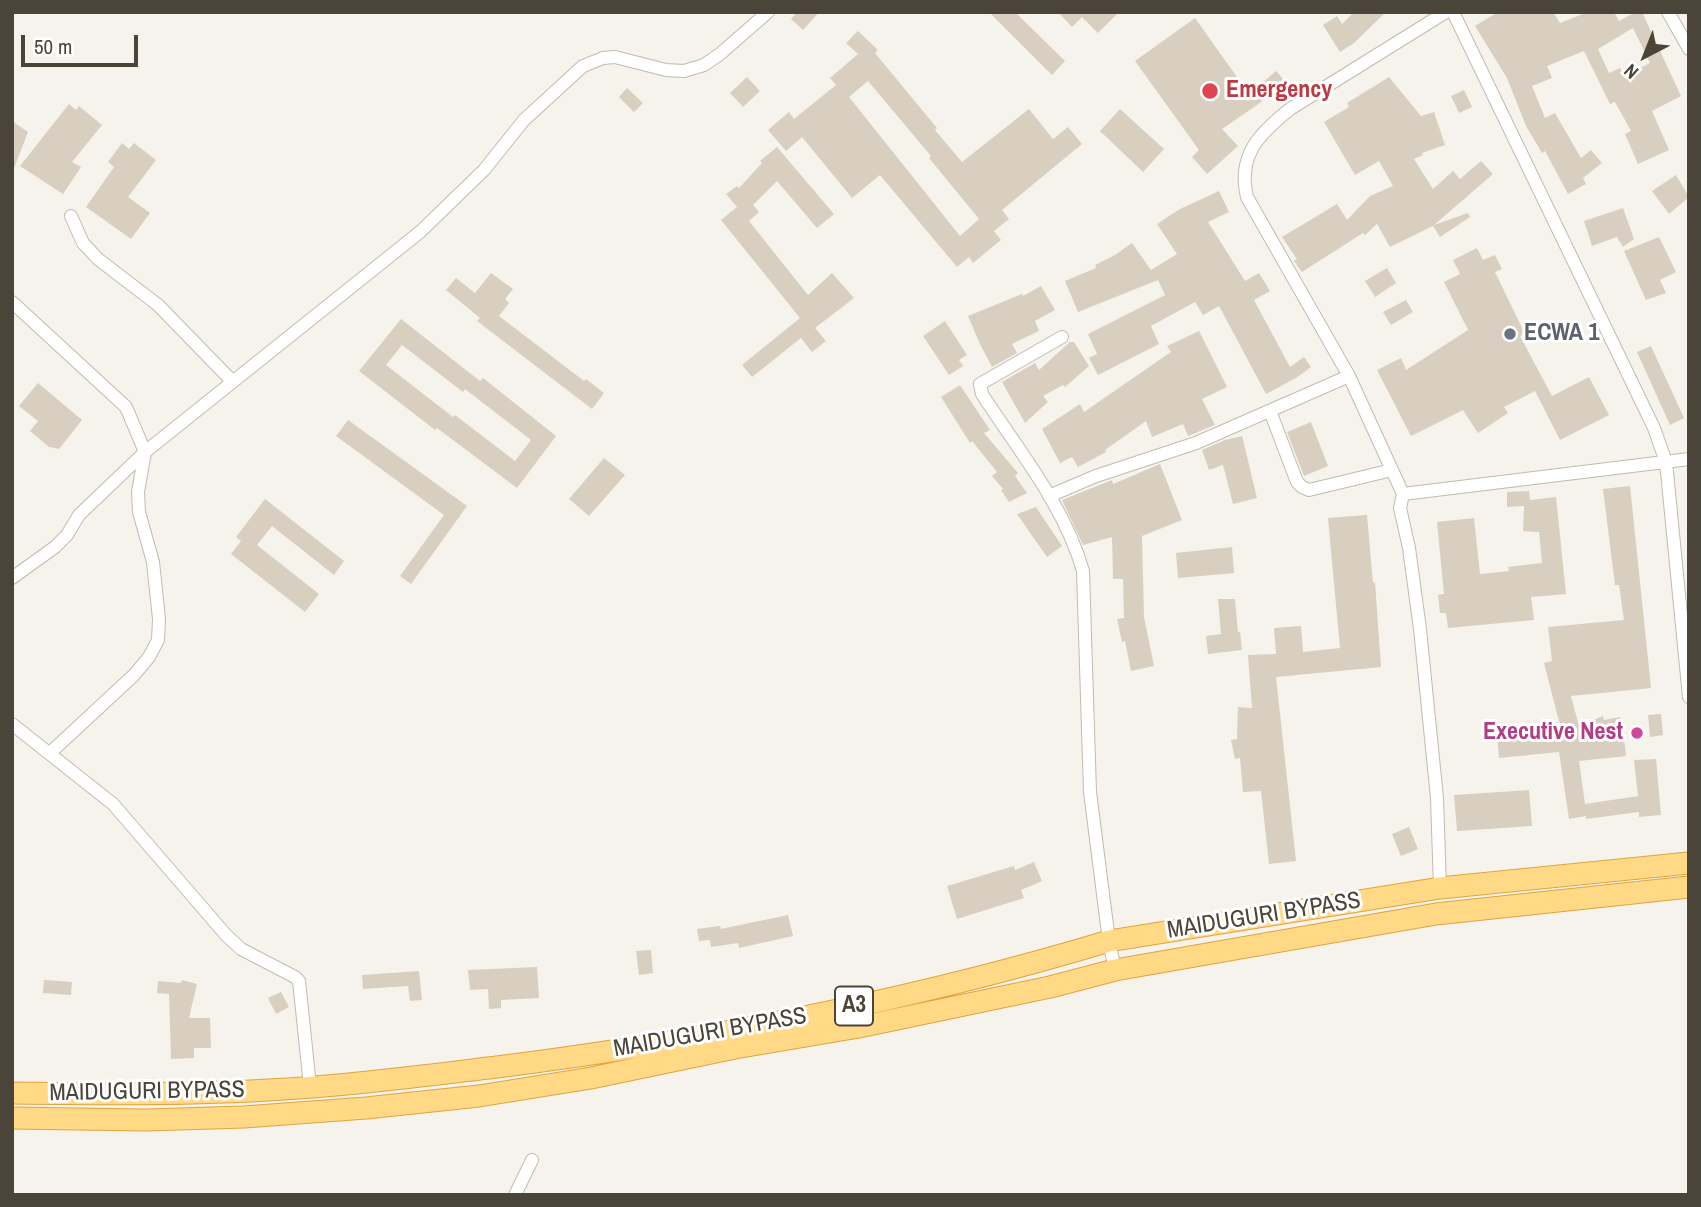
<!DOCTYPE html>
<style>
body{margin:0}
#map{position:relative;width:1701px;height:1207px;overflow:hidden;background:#f6f3ec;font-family:"Archivo Narrow",sans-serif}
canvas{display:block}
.frame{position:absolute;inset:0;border:14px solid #4b4439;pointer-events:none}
.north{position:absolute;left:1610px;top:21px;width:70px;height:70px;-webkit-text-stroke:5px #fff;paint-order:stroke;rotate:222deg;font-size:19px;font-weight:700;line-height:28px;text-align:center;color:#4b4439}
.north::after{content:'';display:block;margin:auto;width:24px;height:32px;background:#4b4439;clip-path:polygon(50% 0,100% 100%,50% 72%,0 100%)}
.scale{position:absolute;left:21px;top:35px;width:117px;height:32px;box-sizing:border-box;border:4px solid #4b4439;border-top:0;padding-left:9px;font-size:21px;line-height:24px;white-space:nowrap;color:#4b4439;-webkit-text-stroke:5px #fff;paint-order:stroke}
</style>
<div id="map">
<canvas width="1701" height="1207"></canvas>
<div class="frame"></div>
<div class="north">N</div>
<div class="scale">50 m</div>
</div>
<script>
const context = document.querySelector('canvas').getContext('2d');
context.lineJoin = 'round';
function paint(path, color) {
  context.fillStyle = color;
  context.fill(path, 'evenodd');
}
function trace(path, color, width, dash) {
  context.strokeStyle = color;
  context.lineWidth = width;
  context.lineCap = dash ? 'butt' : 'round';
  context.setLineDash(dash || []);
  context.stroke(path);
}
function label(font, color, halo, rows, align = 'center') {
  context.font = font + ' "Archivo Narrow",sans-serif';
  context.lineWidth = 6;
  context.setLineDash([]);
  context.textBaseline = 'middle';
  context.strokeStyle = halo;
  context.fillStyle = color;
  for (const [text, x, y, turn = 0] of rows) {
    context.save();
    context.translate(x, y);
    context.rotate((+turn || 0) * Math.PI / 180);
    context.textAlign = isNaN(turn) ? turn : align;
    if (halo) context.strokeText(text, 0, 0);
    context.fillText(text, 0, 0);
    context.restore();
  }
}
const building = new Path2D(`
 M797 12H819L803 30 791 19Z
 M989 12H1015L1065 61 1052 75Z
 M1058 12H1119L1098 33 1082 17 1072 27Z
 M1354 12H1386L1354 43 1340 52 1323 25 1337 16 1342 24Z
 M1498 12H1553L1560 23 1588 12H1614L1619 21 1636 12H1642L1681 96 1652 111 1669 150 1638 164 1625 134 1631 131 1615 102 1610 104 1584 51 1547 66 1552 78 1532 86 1545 118 1555 113 1581 158 1591 150 1602 163 1583 178 1586 184 1568 194 1545 151 1542 153 1526 126 1507 78 1475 26ZM1633 28 1650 63 1624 76 1620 68 1609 73 1598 49Z
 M1195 18 1249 94 1276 71 1285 81 1257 105 1222 129 1238 146 1207 174 1192 157 1199 150 1135 61Z
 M858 31 878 50 875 53 937 128 935 130 962 162 1029 109 1053 139 1068 127 1082 144 1002 210 1009 219 994 231 1001 240 973 263 969 257 957 267 880 175 852 198 802 137 786 151 768 130 789 112 794 119 836 85 830 78 858 54 846 43ZM868 81 931 156 929 158 979 219 960 236 849 97Z
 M747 77 760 91 743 107 730 93Z
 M1389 77 1421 116 1434 112 1445 145 1422 153 1423 155 1414 159 1433 189 1453 171 1460 179 1481 161 1493 174 1434 225 1468 213 1470 217 1440 237 1433 226 1390 247 1377 224 1365 235 1363 233 1302 272 1294 261 1297 259 1282 237 1337 204 1347 220 1370 196 1393 186 1379 161 1355 175 1324 122 1349 107 1347 103Z
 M627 88 643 103 634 112 619 97Z
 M1464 90 1472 107 1459 113 1451 96Z
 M69 104 76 110 79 106 102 125 72 162 81 167 63 194 20 166Z
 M1120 109 1164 149 1143 172 1100 131Z
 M12 121 28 132 13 171H12Z
 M122 143 129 149 134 143 156 160 128 197 150 213 131 239 86 207 114 167 108 162Z
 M777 147 834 214 817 228 777 181 753 205 759 212 749 221 808 295 832 273 854 298 815 328 826 341 812 352 801 338 752 377 742 365 800 318 721 220 737 207 726 194 737 186 739 188 762 163 760 161Z
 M1676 175 1689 197 1669 214 1652 191Z
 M1219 191 1229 212 1208 222 1245 281 1259 273 1270 291 1254 300 1290 367 1304 357 1311 367 1296 378 1266 394 1219 306 1203 315 1195 302 1151 326 1159 344 1098 375 1089 358 1097 354 1088 334 1165 295 1158 280 1078 312 1065 281 1096 268 1095 265 1115 255 1132 243 1151 270 1177 254 1157 224 1180 209Z
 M1623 208 1634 239 1623 247 1617 237 1592 246 1584 221Z
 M1659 237 1676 272 1660 280 1666 293 1646 300 1624 251Z
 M1477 248 1483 260 1495 255 1502 269 1495 272 1525 334 1520 336 1552 396 1589 377 1609 415 1560 440 1535 391 1504 407 1508 413 1478 433 1463 410 1411 436 1377 370 1401 358 1406 370 1468 330 1444 282 1460 274 1453 260Z
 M1387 268 1396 283 1375 297 1365 281Z
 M491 273 513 289 505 299 509 303 499 316 584 381 586 379 604 393 592 409 477 321 480 318 446 290 456 278 475 293Z
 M1041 286 1055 310 1035 321 1039 331 1012 344 1017 353 992 367 980 344 968 316 1022 294 1023 296Z
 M1406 300 1413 312 1391 325 1383 312Z
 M401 319 480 381 483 378 556 436 517 488 437 428 435 430 359 371ZM402 345 463 392 465 389 531 440 515 461 455 415 453 417 386 365Z
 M945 321 967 355 959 360 963 366 949 375 923 336Z
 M1199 331 1227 387 1202 399 1215 425 1188 436 1183 424 1152 437 1146 421 1105 450 1106 452 1078 467 1072 457 1060 463 1042 429 1080 404 1084 412 1171 352 1167 346Z
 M1070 342H1074L1089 366 1065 387 1063 385 1043 396 1048 402 1025 423 1002 382 1035 363 1039 370Z
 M1651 346 1684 418 1670 425 1637 352Z
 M38 383 82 420 59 449 49 447 30 431 38 421 19 406Z
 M960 385 990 430 984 433 1018 473 1015 476 1027 493 1009 502 1001 490 1003 489 992 476 997 472 972 441 970 443 941 397Z
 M348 420 467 506 411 584 400 576 444 515 336 436Z
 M1311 422 1328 466 1304 476 1287 432Z
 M1242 436 1257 498 1233 504 1223 465 1209 470 1202 450 1225 440Z
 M604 458 625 475 589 516 569 499Z
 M1160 464 1182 520 1142 536 1144 617 1154 666 1131 671 1125 641 1122 642 1117 619 1124 618 1123 579H1113L1112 537 1083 545 1062 500 1112 480 1113 484Z
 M1630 486 1651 688 1571 696 1579 726 1603 716 1604 720 1620 717 1625 746 1626 756 1579 761 1585 804 1638 796 1634 760 1656 759 1661 815 1639 817V812L1586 819V816L1569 819 1559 752 1499 758 1497 735 1558 729 1557 726 1560 725 1544 663 1552 661 1548 627 1624 620 1619 585H1615L1603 489Z
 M1529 491 1530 500 1556 497 1566 594 1531 597 1534 620 1448 628 1446 613H1440L1438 595 1444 594 1437 522 1474 518 1480 574 1509 571 1508 567 1542 563 1539 532 1523 531 1524 506 1507 507V492Z
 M265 499 344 561 334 575 272 526 257 545 319 594 305 612 231 554 241 541 236 537Z
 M1036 507 1062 546 1047 557 1017 514Z
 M1367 515 1373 583 1375 582 1381 667 1276 677 1296 861 1269 864 1261 791 1243 792 1240 758 1235 759 1231 740 1237 739 1238 707 1252 708 1248 655 1276 654 1274 628 1301 626 1303 652 1340 648 1328 518Z
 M1232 547 1234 573 1178 578 1176 553Z
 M1218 599H1235L1238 632H1240L1242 650 1208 654 1206 636 1221 634Z
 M1661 714 1663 735 1650 737 1648 715Z
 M1529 790 1532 826 1457 831 1454 795Z
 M1409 827 1418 849 1401 856 1392 834Z
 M1034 862 1042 881 1021 890 1024 898 957 919 947 886 1014 866 1015 870Z
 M788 915 793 936 739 948 738 943 711 947 710 940 699 941 697 929 720 926 721 929Z
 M651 950 653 973 639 975 636 951Z
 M537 967 539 998 501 1000V1008L489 1009 488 989 470 990 468 970Z
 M419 971 422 1000 410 1001 408 986 363 989 362 975Z
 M44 980 72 982 71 995 43 993Z
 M182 980 197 984 189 1018H210L211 1048H194V1058L171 1059 169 994 157 993 158 981 181 983Z
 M281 992 289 1007 276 1014 268 998Z`);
const minor = new Path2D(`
 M1453 12 1654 428 1666 462 1689 697
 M1668 12 1689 49
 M71 216 83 243 98 259 158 305 232 381
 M12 302 126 407 145 452 138 492 139 512 153 562 159 619 158 640 149 657 134 675 51 752
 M1062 337 980 384 982 394C1018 450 1065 506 1083 571L1090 792 1109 941 1115 970
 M1270 411 1297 482 1302 487 1309 490 1392 470
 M1403 494 1689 459
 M1049 496 1096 476 1196 443 1349 376
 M12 578 55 547 67 535 79 515 145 452 420 232 484 170 524 120 583 66 603 58 615 57 666 70 684 71 704 65 720 54 768 12
 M12 724 113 804 226 935 241 949 295 977 299 981 310 1086
 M1440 888 1437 798 1420 629 1409 548 1400 508 1403 494 1349 376 1247 197C1237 155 1260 133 1290 109L1446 12
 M515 1195 532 1160`);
const trunk = new Path2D(`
 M12 1093C98 1094 184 1095 269 1090 345 1086 421 1076 497 1067 703 1041 910 1001 1109 941L1440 888 1689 863
 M12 1118 146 1120 244 1117 366 1108 479 1096 591 1078 735 1048 859 1027 1050 987 1115 970 1436 914 1689 887`);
const markers = [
 [1210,91,9,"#e0444e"],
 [1510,334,7,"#6b7280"],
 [1637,733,7,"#d1479c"]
];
const shields = [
 [854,1006,38]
];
const shieldNames = [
 ["A3",854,1006]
];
const healthNames = [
 ["Emergency",1226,91]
];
const worshipNames = [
 ["ECWA 1",1524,334]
];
const hotelNames = [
 ["Executive Nest",1623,733]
];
const streetNames = [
 ["MAIDUGURI BYPASS",1264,916,-9],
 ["MAIDUGURI BYPASS",710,1033,-10],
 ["MAIDUGURI BYPASS",147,1092,-1]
];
paint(building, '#d8cfc1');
trace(minor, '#c2bbae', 14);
trace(trunk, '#e0a43c', 23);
trace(minor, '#fff', 12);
trace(trunk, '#ffd985', 21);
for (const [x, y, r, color] of markers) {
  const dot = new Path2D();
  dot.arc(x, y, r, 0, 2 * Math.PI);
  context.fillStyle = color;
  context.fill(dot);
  trace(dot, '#fff', 2.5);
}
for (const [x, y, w] of shields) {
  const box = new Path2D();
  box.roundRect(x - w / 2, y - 19.5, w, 39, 5);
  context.fillStyle = '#fff';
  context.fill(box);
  trace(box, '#4b4439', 2);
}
label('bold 23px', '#4b4439', null, shieldNames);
label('bold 24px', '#be3a42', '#fff', healthNames, 'left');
label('bold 24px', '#5b616d', '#fff', worshipNames, 'left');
label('bold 24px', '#b23c85', '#fff', hotelNames, 'right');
label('24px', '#4b4439', '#fff', streetNames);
</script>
